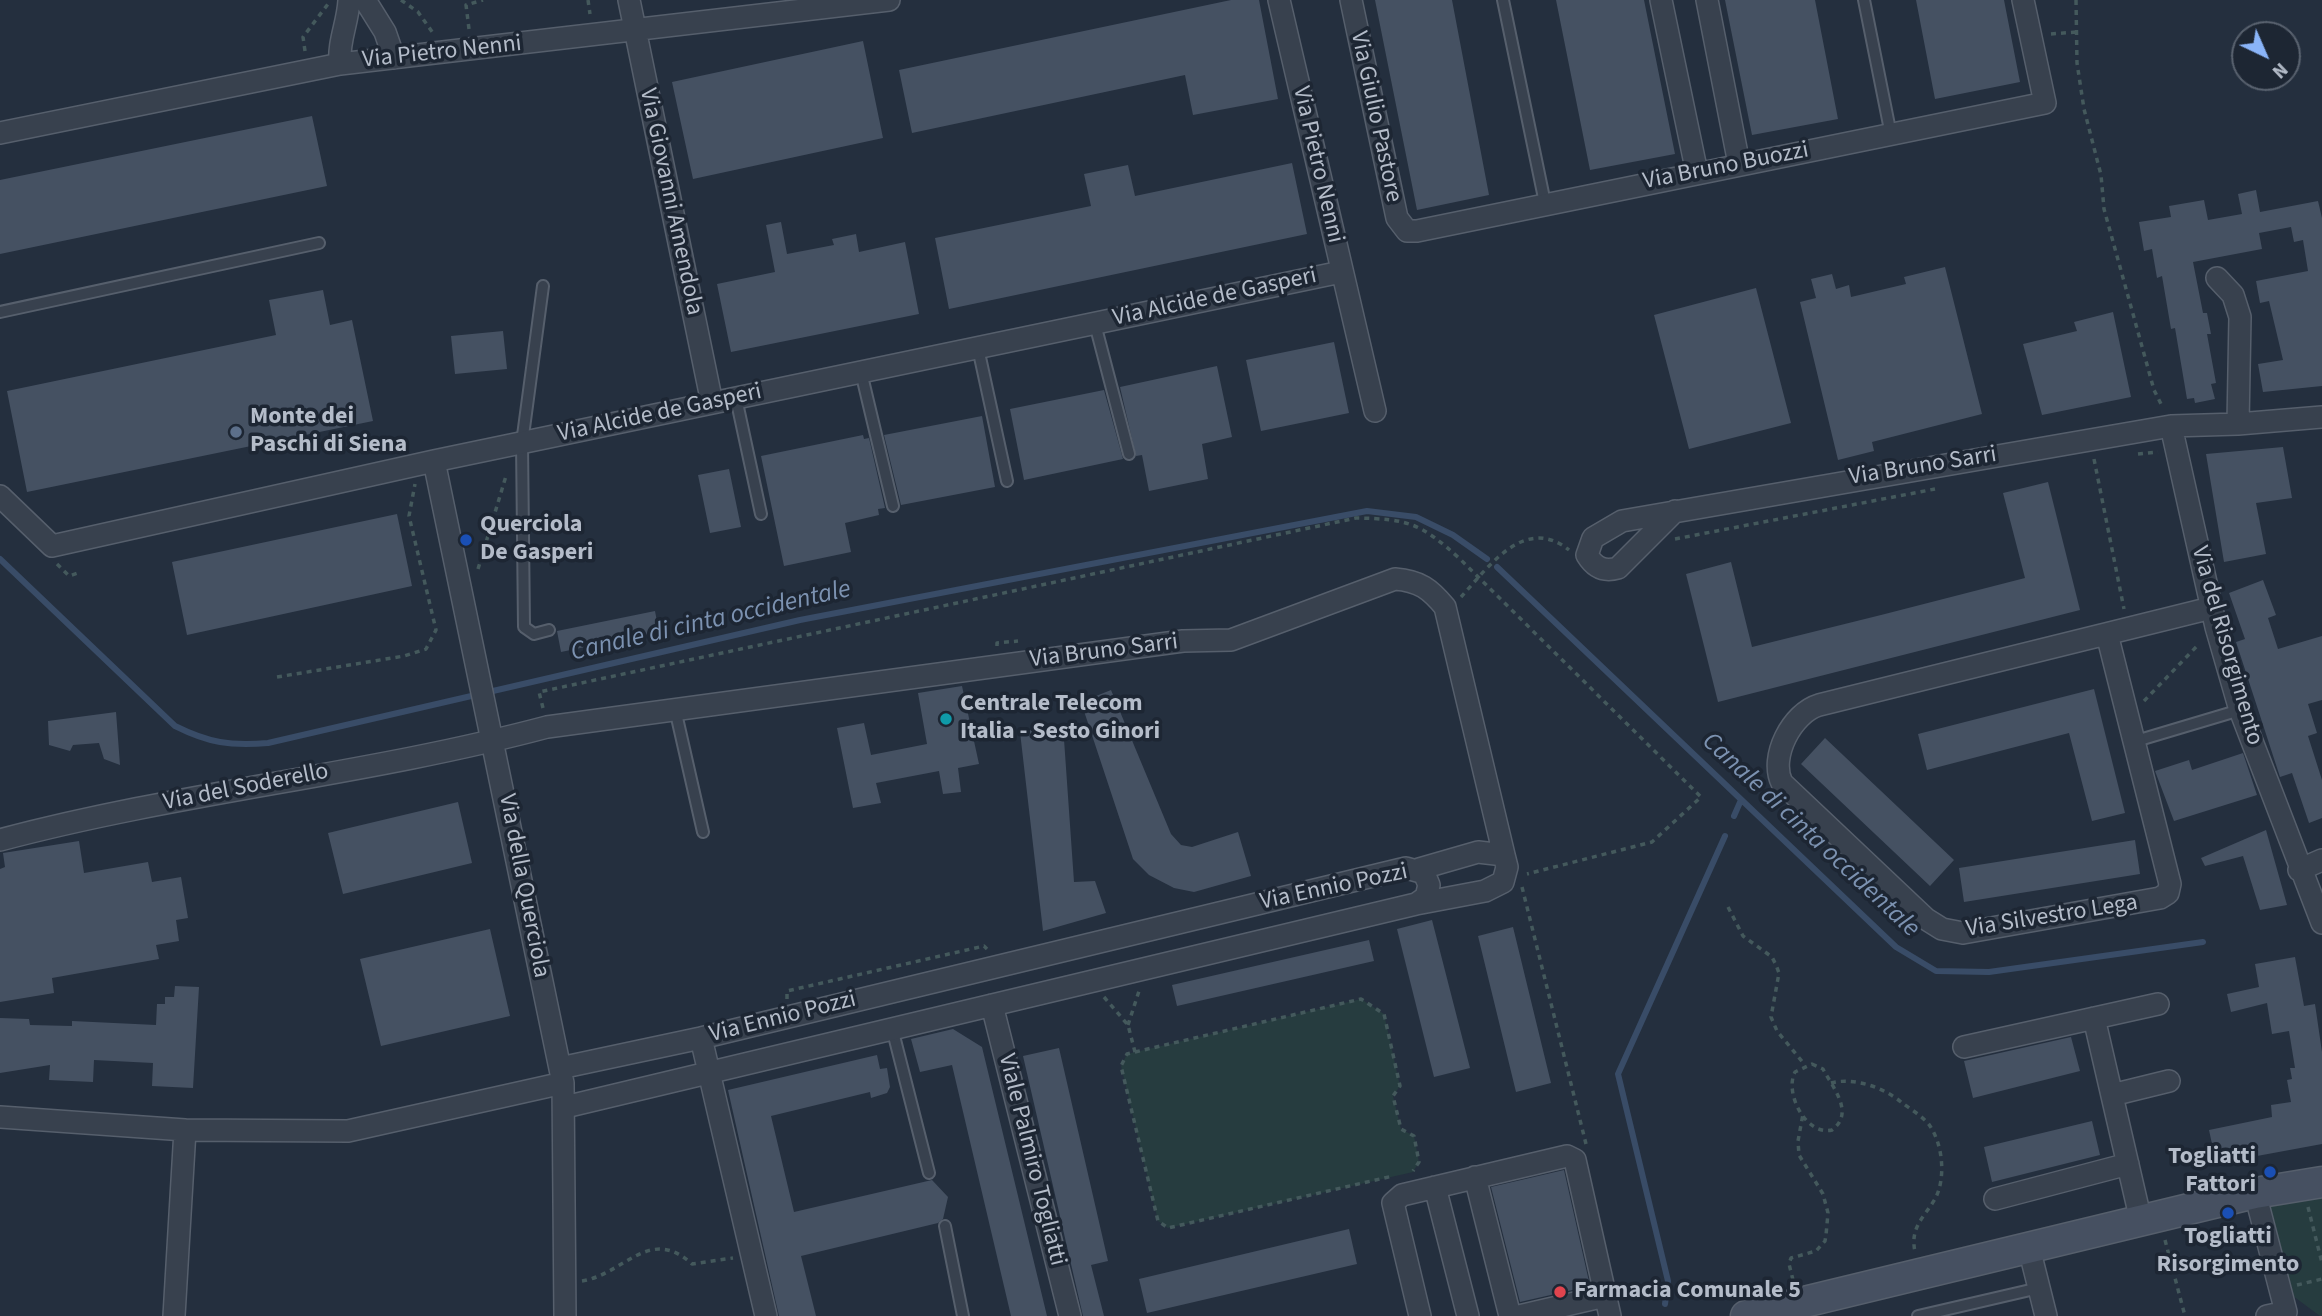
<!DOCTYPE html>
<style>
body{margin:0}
#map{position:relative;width:2322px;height:1316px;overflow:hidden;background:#242f3e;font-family:"Source Sans 3",sans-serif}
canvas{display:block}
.north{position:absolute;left:2231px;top:21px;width:70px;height:70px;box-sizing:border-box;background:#1d2633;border:2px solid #59626f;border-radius:50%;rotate:136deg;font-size:19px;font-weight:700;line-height:28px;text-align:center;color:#b4bcc9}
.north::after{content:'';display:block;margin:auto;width:24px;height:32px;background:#8ab4f8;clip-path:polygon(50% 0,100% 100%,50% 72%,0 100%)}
</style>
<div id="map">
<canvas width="2322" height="1316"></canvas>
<div class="north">N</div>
</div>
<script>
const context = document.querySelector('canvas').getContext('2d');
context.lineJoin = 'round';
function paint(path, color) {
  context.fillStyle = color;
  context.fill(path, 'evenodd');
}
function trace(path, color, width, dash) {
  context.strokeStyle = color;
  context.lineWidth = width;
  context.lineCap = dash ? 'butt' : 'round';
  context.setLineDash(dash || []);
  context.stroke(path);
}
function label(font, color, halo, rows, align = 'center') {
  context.font = font + ' "Source Sans 3",sans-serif';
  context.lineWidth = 7;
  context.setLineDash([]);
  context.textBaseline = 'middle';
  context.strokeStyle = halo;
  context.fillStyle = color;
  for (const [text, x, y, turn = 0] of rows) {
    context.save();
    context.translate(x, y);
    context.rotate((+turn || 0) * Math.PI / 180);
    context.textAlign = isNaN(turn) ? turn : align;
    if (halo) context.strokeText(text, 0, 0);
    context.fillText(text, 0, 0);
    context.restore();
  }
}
const green = new Path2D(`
 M1361 999 1384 1014 1400 1086 1393 1096 1401 1129 1414 1136 1419 1162 1413 1172 1168 1228 1158 1221 1121 1066 1127 1054Z
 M2322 1191V1316H2320L2293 1296 2269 1201Z`);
const stream = new Path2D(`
 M0 559 175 726C209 743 230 746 268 743L800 620 1367 511 1416 517 1453 535 1487 559
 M1497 567 1896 947 1936 971 1989 972 2203 942
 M1734 816 1741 800
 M1665 1304 1668 1281 1618 1074 1725 836`);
const building = new Path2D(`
 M1231 0H1259L1278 99 1193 115 1185 75 912 133 899 70Z
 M1375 0H1452L1489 195 1417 210Z
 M1556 0H1644L1675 154 1590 170Z
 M1725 0H1815L1838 119 1752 135Z
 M1916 0H2004L2020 82 1935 99Z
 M863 41 883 138 693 179 672 82Z
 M312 116 327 186 0 254V180Z
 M1292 163 1307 234 949 309 935 238 1091 206 1084 174 1128 165 1135 196Z
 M2256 190 2260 212 2318 201 2322 218V386L2263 392 2258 364 2283 360 2269 301 2260 303 2256 281 2308 271 2303 240 2294 242 2291 227 2259 233 2262 249 2193 262 2203 313H2207L2211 334H2207L2216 383 2211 384 2215 399 2195 403 2194 398 2187 399 2175 328 2171 329 2162 276 2157 278 2152 249 2144 251 2139 222 2171 217 2169 206 2204 200 2208 220 2242 214 2238 194Z
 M781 222 787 254 834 245 832 239 856 234 859 252 905 242 919 314 731 352 717 284 775 272 766 225Z
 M1945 267 1982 414 1872 442 1874 451 1838 460 1800 302 1816 298 1811 279 1832 274 1836 289 1849 285 1851 297 1906 284 1904 277Z
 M1756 288 1791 423 1689 449 1654 315Z
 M323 290 330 325 352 320 373 421 27 492 7 391 276 335 269 300Z
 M2113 312 2131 397 2042 415 2023 344 2077 331 2074 322Z
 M503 331 507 369 455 374 451 336Z
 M1334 342 1349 413 1261 431 1246 360Z
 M1217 366 1232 437 1202 444 1208 479 1149 491 1142 455 1136 456 1120 387Z
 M1104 390 1123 459 1024 480 1010 409Z
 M982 416 995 487 901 505 884 435Z
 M863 435 864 439 869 438 885 508 878 509 879 515 845 523 851 552 784 566 761 456Z
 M2283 447 2292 498 2256 503 2266 554 2224 562 2206 454Z
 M729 469 741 527 710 533 698 475Z
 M2048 482 2080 610 1718 702 1686 574 1731 562 1752 647 1881 615 2025 578 2003 493Z
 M397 514 412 586 187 635 172 562Z
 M2263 580 2276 615 2268 618 2278 649 2322 636V700L2308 704 2317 733 2308 736 2322 780V818L2309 823 2292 773 2280 777 2236 642 2245 639 2229 593Z
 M655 611 659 632 561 652 557 631Z
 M962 686 979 764 958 768 961 792 943 794 939 771 876 783 881 803 853 808 837 728 864 723 871 755 927 744 918 693Z
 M2094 689 2125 813 2092 821 2069 733 1927 770 1918 734Z
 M1111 690 1171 834 1181 845 1192 847 1238 832 1251 876 1194 892 1174 888 1149 875 1133 859 1081 702Z
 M116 712 120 765 104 759 99 743 73 745 70 751 49 745 48 721Z
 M1063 725 1074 882 1095 881 1106 913 1043 931 1020 732Z
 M1825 738 1954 860 1930 886 1801 764Z
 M2243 753 2257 795 2174 821 2155 771 2189 760 2192 770Z
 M458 802 472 863 343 894 328 833Z
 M2266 830 2287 905 2260 910 2243 856 2205 866 2201 858Z
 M2135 840 2140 874 1964 902 1959 868Z
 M79 841 84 873 148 862 152 882 181 877 188 918 176 920 179 941 156 945 159 959 52 978 54 993 0 1002V869L5 867 3 853Z
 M1432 920 1470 1068 1434 1077 1397 929Z
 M1513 927 1551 1083 1516 1092 1478 936Z
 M490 929 510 1016 381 1046 360 959Z
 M1369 940 1374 961 1177 1006 1172 985Z
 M2295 957 2304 1006 2315 1004 2322 1052V1144L2257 1156 2256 1149 2215 1158 2209 1130 2272 1117 2271 1105 2291 1102 2287 1080 2292 1079 2290 1068H2295L2289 1031 2272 1034 2267 1003 2231 1012 2227 994 2259 987 2255 964Z
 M175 986 199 987 193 1088 152 1086 153 1063 94 1060 93 1082 49 1080 50 1065 0 1073V1018L29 1019 30 1025 72 1026V1021L156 1025 157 1004H165V997H174Z
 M953 1029 982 1047 1047 1316H1011L952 1065 920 1072 911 1039Z
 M2071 1037 2080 1071 1973 1098 1964 1061Z
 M1059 1048 1108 1261 1091 1265 1104 1316H1083L1023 1056Z
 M877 1055 880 1069 887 1068 890 1087 887 1093 871 1098 870 1092 771 1116 794 1212 932 1180 948 1197 943 1219 938 1223 801 1256 816 1316H779L728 1090Z
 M2092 1121 2100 1155 1992 1182 1984 1147Z
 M1564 1170 1590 1286 1520 1302 1491 1187Z
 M1349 1229 1357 1264 1147 1313 1139 1279Z`);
const path = new Path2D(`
 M401 0 418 12 433 33
 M588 0 590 14
 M2076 0 2077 63 2084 109 2101 175 2104 209 2154 390 2163 408
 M469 29 466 5 483 0
 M2051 34 2077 32
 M305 51 303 37 328 4
 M2138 454 2158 452
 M2094 459 2124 609
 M1675 539 1935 489
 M57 564 69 576 78 573
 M478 569 506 476
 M1461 597C1490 565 1525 515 1569 550
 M997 646V643L1018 641
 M277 677 404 656 426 649 436 630 409 516 415 484
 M2144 701 2199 644
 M543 708 539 692 1356 518C1409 519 1420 523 1459 558L1701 797 1652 842 1527 874
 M1522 887 1586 1144
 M1728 907 1743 936 1772 957 1776 965 1779 973 1771 1017 1777 1031 1805 1065
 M1104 997 1128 1025 1135 1052 1127 1054 1121 1066 1158 1221 1168 1228 1393 1176
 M787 999V991L984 946 987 949
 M1128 1025 1139 991
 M1135 1052 1361 999 1384 1014 1400 1086 1393 1096 1401 1129 1414 1136 1419 1162 1413 1171
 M1812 1064 1823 1069C1833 1088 1855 1113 1832 1130 1806 1136 1784 1093 1795 1072Z
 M1831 1083C1853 1077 1883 1087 1901 1102 1910 1109 1924 1117 1930 1126 1943 1145 1946 1179 1935 1199 1923 1219 1910 1227 1915 1252
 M2308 1207 2322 1263
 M2165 1240 2185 1316
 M1793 1280 1789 1264 1791 1258 1816 1251 1825 1241 1826 1235 1828 1213 1823 1194 1799 1155 1798 1141 1803 1114
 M582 1281C625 1274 649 1225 692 1264L733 1258
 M2297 1285 2322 1279`);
const lane = new Path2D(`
 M1503 0 1545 203
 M1864 0 1891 135
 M543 286 522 443 524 627 534 634 549 630
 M0 312 319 243
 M1095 324 1129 454
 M978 348 1007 481
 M861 372 893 506
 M736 398 761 514
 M675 709 703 832
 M2136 741 2240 710
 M892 1028 929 1173
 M945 1226 963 1316
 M1918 1316 2039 1288`);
const street = new Path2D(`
 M365 0 385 32 394 58
 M629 0 712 403
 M1279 0 1375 411
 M1351 0 1397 218 1407 231H1417L2045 103 2023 0
 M1661 0 1697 173
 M1707 0 1739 164
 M340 64C338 41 348 23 349 0
 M0 133 340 64 889 0
 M2217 278 2233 295 2240 317 2238 424
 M2171 426 2216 627 2240 710 2322 923
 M434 461 563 1083 565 1316
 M0 496 52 546 434 461 1341 272
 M1675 511 1618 568C1604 572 1595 568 1587 555L1593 538 1622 521 2171 426 2238 424 2322 417
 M2107 634 2170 884 2168 893 2160 898 1963 933 1942 929 1926 919 1782 783C1769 757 1792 713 1819 705L2211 608
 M0 840C180 792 367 775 547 727L1183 641 1231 640 1395 579C1420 581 1430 589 1445 607L1504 855
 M2299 870 2322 860
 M1416 904 1485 891 1503 882 1507 867 1504 855 1478 852 1419 869
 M992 1005 1070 1316
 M2094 1018 2141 1221
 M701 1038 766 1316
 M1964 1047 2158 1004
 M560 1068 701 1038 1406 868 1424 873 1429 885 1426 897 1416 904 565 1107
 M2112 1095 2169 1081
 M0 1117 185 1130 174 1316
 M185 1130 348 1131 563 1083
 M1475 1177 1510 1316
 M1435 1187 1468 1316
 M2255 1193 2286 1312 2267 1316
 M1995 1199 2128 1164
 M2029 1248 2046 1316
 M1420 1316 1393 1203 1402 1195 1567 1156 1575 1160 1610 1316
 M1519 1316 1605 1296`);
const secondary = new Path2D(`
 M1746 1316 2255 1193 2322 1182`);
const markers = [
 [236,432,7,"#5c6f8a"],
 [466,540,7,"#1a4fb4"],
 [946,719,7,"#0f9aa8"],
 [2270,1172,7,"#1a4fb4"],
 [2228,1213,7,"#1a4fb4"],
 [1560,1292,7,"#e0444e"]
];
const streetNames = [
 ["Via Pietro Nenni",442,53,-6],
 ["Via Giulio Pastore",1375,117,78],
 ["Via Pietro Nenni",1317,165,77],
 ["Via Bruno Buozzi",1726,167,-11],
 ["Via Giovanni Amendola",670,202,78],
 ["Via Alcide de Gasperi",1215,298,-12],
 ["Via Alcide de Gasperi",660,414,-12],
 ["Via Bruno Sarri",1923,467,-9],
 ["Via del Risorgimento",2226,646,74],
 ["Via Bruno Sarri",1104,652,-7],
 ["Via del Soderello",246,788,-11],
 ["Via della Querciola",523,886,79],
 ["Via Ennio Pozzi",1334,888,-12],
 ["Via Silvestro Lega",2052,917,-9],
 ["Via Ennio Pozzi",783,1018,-14],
 ["Viale Palmiro Togliatti",1031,1160,76]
];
const poiNames = [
 ["Monte dei",250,418],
 ["Paschi di Siena",250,446],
 ["Querciola",480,526],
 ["De Gasperi",480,554],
 ["Centrale Telecom",960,705],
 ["Italia - Sesto Ginori",960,733],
 ["Togliatti",2256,1158,"right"],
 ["Fattori",2256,1186,"right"],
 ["Togliatti",2228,1238,"center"],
 ["Risorgimento",2228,1266,"center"],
 ["Farmacia Comunale 5",1574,1292]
];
const waterNames = [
 ["Canale di cinta occidentale",711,622,-13],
 ["Canale di cinta occidentale",1810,836,43]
];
paint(green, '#263c3f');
trace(stream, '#394c67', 6);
paint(building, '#455162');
trace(lane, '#565f6c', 14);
trace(street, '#565f6c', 24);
trace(secondary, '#565f6c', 33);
trace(path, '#44595c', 3.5, [5, 5]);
trace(lane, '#38414e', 10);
trace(street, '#38414e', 21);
trace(secondary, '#465061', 30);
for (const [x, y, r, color] of markers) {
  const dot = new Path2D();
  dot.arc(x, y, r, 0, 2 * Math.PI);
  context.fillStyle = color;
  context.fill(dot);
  trace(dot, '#1d2633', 2.5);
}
label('24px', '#b4bcc9', '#1d2633', streetNames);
label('bold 24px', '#b4bcc9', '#1d2633', poiNames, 'left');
label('italic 26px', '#7c92b1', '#1d2633', waterNames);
</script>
